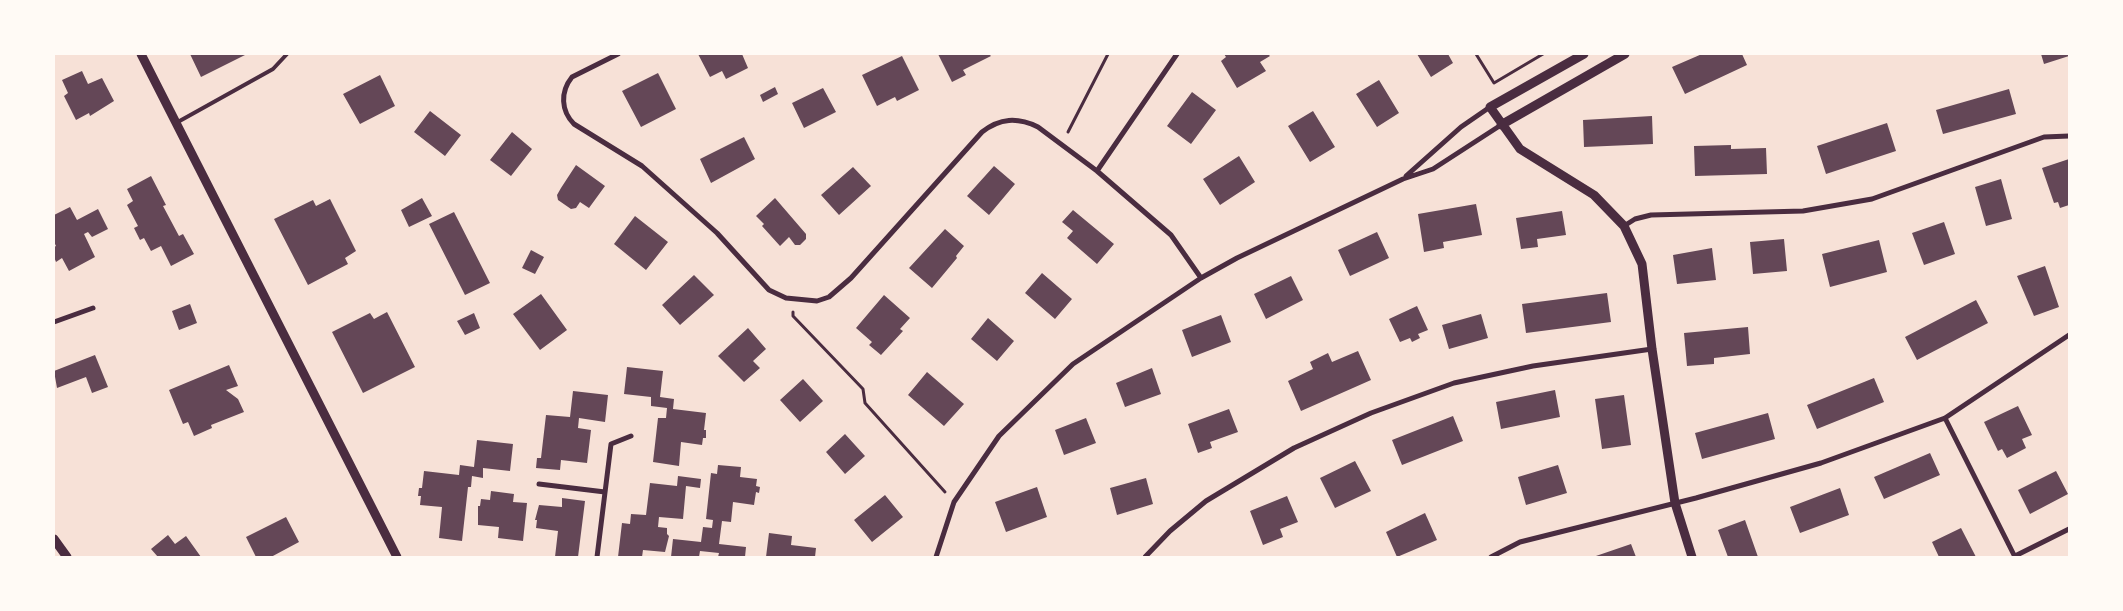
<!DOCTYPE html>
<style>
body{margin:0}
#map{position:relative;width:2123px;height:611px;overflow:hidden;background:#f7e1d7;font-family:Karla,sans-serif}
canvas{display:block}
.frame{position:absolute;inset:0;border:55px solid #fffaf5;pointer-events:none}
</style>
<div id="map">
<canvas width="2123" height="611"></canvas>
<div class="frame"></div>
</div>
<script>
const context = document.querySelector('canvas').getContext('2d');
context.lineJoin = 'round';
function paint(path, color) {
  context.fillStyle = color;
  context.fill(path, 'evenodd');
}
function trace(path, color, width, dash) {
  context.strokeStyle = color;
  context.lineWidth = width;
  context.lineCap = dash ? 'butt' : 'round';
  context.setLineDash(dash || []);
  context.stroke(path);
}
const building = new Path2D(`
 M190 54H247L201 77Z
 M698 54H742L748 68 726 79 722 71 710 77Z
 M938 54H989L991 56 963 70 966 75 952 82Z
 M1224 54H1268L1270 56 1260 62 1266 71 1237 88 1221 61 1226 57Z
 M1417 54H1448L1453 63 1431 77Z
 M1702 54H1742L1747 65 1685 94 1672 67Z
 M2041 54H2069V56L2044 64Z
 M902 56 919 90 897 101 895 97 877 106 862 75Z
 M82 71 88 84 102 78 114 101 90 116 89 113 76 120 64 96 68 93 62 80Z
 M658 73 676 109 641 127 622 91Z
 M380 75 395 106 360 124 343 94Z
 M1379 80 1399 113 1377 127 1356 94Z
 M775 87 778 94 763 102 760 95Z
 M823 88 836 112 804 128 792 103Z
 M2009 89 2016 114 1943 134 1936 110Z
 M1192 92 1216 110 1191 144 1167 126Z
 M430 111 461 135 445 156 414 132Z
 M1313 111 1335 147 1310 162 1288 126Z
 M1652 116 1653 144 1584 147 1583 120Z
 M1887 123 1896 151 1826 174 1817 146Z
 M512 132 532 149 511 176 490 160Z
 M744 137 755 159 711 183 700 159Z
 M1731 145V149L1766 148 1767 174 1695 176 1694 146Z
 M1239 156 1255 182 1220 205 1203 179Z
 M2069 159V205L2060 208 2058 202 2054 203 2042 168Z
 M576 165 605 186 589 208 580 202 576 208 571 209 558 200 557 195 561 188Z
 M994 166 1015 184 989 215 967 196Z
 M853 167 871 186 839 215 821 195Z
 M151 176 166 205 163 206 179 236 183 234 194 254 171 266 161 246 151 251 144 238 140 240 134 228 138 226 127 205 133 201 127 189Z
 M2001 179 2012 219 1986 226 1975 187Z
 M422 198 432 216 409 227 401 210Z
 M775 198 806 234V239L800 245H795L789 237 780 246 762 226 764 224 756 216Z
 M330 199 356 251 345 258 348 264 308 285 274 219 313 200 316 206Z
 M1476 204 1482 235 1443 242 1444 248 1424 252 1418 214Z
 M70 207 77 220 98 209 108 229 92 237 88 232 84 234 95 257 69 271 62 258 56 262 54 257V247L56 246 54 242V215Z
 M1073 210 1114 244 1097 264 1067 238 1073 231 1062 222Z
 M1562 211 1566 235 1537 239 1538 247 1521 249 1516 218Z
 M454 212 490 283 465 295 429 224Z
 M635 216 668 242 646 270 614 244Z
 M1944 222 1955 254 1924 265 1912 233Z
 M945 229 964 246 956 256 957 258 932 288 909 268Z
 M1377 232 1389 258 1350 276 1338 250Z
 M1784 239 1787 271 1753 274 1750 242Z
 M1879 240 1887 272 1830 287 1822 254Z
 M1712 248 1716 280 1677 284 1673 255Z
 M531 250 544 257 535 274 522 268Z
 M2045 266 2059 307 2034 316 2017 276Z
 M1042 273 1072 299 1055 319 1025 293Z
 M694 275 714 295 680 325 662 305Z
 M1291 276 1303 300 1266 319 1254 294Z
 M1607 293 1611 322 1526 333 1522 304Z
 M541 294 567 330 540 350 513 314Z
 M884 295 910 318 900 329 903 331 881 355 869 345 872 342 856 328Z
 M1976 300 1988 323 1917 360 1905 337Z
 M190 304 197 323 179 330 172 311Z
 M1417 306 1428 330 1418 334 1420 338 1412 342 1410 338 1400 342 1389 319Z
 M387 312 415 367 363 393 332 332 370 313 374 319Z
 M474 313 480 328 465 335 457 321Z
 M1481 314 1488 338 1449 349 1442 325Z
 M1221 315 1231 342 1192 357 1182 330Z
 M988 318 1014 341 997 361 971 339Z
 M1748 327 1750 354 1714 358V364L1687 366 1684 333Z
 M748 328 766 349 753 361 760 368 744 382 718 356Z
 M1358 351 1371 380 1301 411 1288 381 1313 369 1310 362 1328 353 1332 362Z
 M95 355 108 387 92 393 86 377 57 388 54 371Z
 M229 365 238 386 226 390 238 399 244 412 211 425 212 428 194 436 188 422 183 424 169 390Z
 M627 367 663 371 660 397 674 399 673 409 706 413 704 430H706V438H703L702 445 681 442 679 466 653 462 658 418H666L667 408 651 406V397L624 394Z
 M1152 368 1161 394 1125 407 1116 383Z
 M927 372 964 404 944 426 908 395Z
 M1874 378 1884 402 1817 429 1807 405Z
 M803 379 823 401 800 422 780 400Z
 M1555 390 1560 417 1501 429 1496 402Z
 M573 391 608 395 605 422 579 418 578 428 591 430 587 463 561 460 560 470 536 468 537 458H541L546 415 570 417Z
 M1624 395 1631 445 1602 449 1595 399Z
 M2018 406 2032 435 2022 439 2026 448 2007 458 2002 449 1998 451 1984 422Z
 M1229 409 1238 432 1210 442 1212 448 1198 453 1188 424Z
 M1768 413 1775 439 1702 459 1695 433Z
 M1453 416 1463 441 1402 465 1392 440Z
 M1086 418 1096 443 1064 455 1055 430Z
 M845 434 865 456 845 474 826 452Z
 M477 440 513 444 510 471 483 468V478L472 476 471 487H468L462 541 439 538 442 507 420 505 421 496H418L419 488H422L424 471 459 475 460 465 474 467Z
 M1930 453 1940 475 1884 499 1874 477Z
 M1355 461 1371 491 1335 508 1320 478Z
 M718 465 741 467 740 477 757 479 756 486 760 487 759 493 756 492 754 505 733 502 731 522 722 521 719 544 746 547 745 557H718L719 553 700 551 699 557H671L673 539 701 542 703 527 712 528 713 520 706 519 711 473 717 474Z
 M1558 465 1567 493 1526 505 1518 477Z
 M2056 471 2068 494 2030 514 2018 490Z
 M678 476 701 479 700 488 686 486 683 519 659 517 658 527 667 528V534L669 536 665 552 643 550 642 557H618L622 523 630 524 631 514 646 515 650 483 677 486Z
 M1146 478 1153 504 1117 515 1110 488Z
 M1037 487 1047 517 1006 532 995 502Z
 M1840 488 1849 515 1800 533 1790 507Z
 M491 491 514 494 513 502 527 503 523 541 498 538 499 527 478 525V506H480L481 499 490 500Z
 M885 495 903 517 872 542 854 520Z
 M1287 496 1298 522 1280 529 1283 537 1263 545 1250 511Z
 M562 498 585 501 578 557H555L558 531 536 528 537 520H535L539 505 562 507Z
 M1425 513 1437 540 1397 557 1386 532Z
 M286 517 299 542 271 557H256L246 537Z
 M1745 520 1758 557H1728L1718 530Z
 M1961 528 1976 557H1939L1932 542Z
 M769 533 792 536 791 545 816 548 815 557H766Z
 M168 535 175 544 186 536 201 557H158L151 549Z
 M1631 544 1636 557H1593Z`);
const path = new Path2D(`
 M1476 54 1494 83 1543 54
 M1068 132 1108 54
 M793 312V316L863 389 865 403 945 492`);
const service = new Path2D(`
 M176 123 273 69 287 54`);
const minor = new Path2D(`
 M618 54 572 77C560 92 561 111 574 124L642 166 717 233 769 290 786 298 817 301 829 297 851 278 982 132C1000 118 1017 117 1038 127L1097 171 1171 235 1201 278
 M1097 171 1177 54
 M1406 176 1461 127 1490 107
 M1624 226 1635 219 1651 215 1803 211 1872 199 2044 137 2069 136
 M54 322 93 308
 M1945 418 2015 557
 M539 484 605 492
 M2015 556 2069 529
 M597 557 611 444 631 436
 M936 557 954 502 999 436 1073 364 1201 278 1237 258 1403 179 1433 169 1501 125
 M1145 557 1170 531 1206 501 1294 448 1371 413 1454 383 1533 366 1652 349
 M1491 557 1520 542 1696 498 1821 463 1945 418 2069 335`);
const tertiary = new Path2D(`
 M141 54 397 557
 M1584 54 1490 107 1520 149 1594 195 1624 226 1642 264 1652 349 1675 503 1692 557
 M1501 125 1625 54
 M54 539 67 557`);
paint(building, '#644757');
trace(path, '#4a2c40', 3);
trace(service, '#4a2c40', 4);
trace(minor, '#4a2c40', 5);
trace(tertiary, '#4a2c40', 9);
</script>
